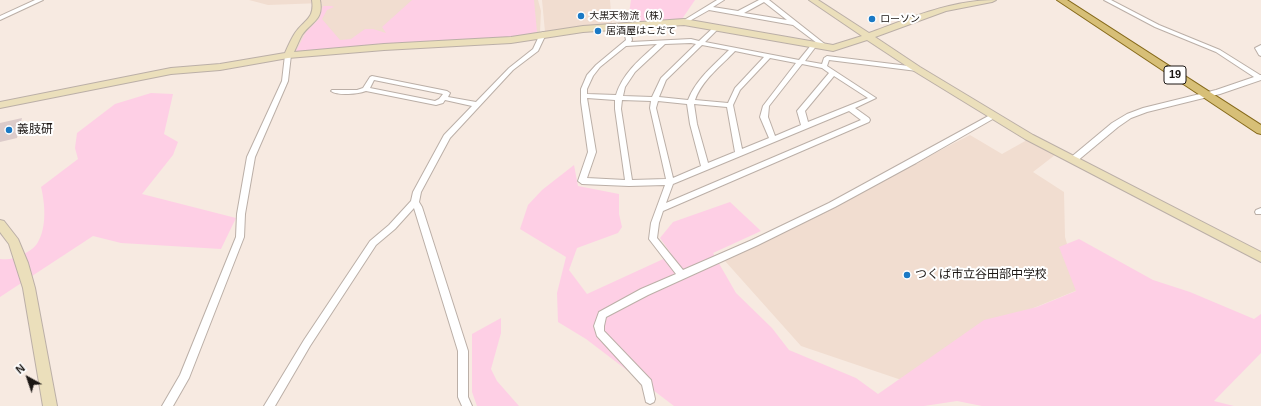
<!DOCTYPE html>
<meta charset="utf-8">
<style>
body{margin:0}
#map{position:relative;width:1261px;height:406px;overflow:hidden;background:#f7eae1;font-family:Helvetica,sans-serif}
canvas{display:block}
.north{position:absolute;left:8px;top:358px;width:40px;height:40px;-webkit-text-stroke:3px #fff;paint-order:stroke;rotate:320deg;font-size:11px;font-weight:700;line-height:16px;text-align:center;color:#1c1714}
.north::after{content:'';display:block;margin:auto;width:14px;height:18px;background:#1c1714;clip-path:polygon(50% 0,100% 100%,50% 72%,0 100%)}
</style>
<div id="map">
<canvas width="1261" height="406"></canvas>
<div class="north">N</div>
</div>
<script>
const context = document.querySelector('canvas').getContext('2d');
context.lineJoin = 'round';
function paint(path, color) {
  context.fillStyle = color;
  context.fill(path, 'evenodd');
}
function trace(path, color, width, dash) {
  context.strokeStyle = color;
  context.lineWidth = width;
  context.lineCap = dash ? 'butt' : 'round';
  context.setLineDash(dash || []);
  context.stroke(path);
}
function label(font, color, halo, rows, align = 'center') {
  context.font = font + ' Helvetica,"Noto Sans JP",sans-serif';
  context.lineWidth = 4;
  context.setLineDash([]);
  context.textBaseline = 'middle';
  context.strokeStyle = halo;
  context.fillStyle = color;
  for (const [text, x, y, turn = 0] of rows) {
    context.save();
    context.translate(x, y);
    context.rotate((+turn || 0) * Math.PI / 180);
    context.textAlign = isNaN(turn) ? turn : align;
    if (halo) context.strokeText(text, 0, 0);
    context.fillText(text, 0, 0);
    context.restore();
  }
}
const built = new Path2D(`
 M249 0H538L541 11 540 33 508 39 425 42 295 52 294 51 304 32 315 23 320 13 322 3 268 5Z
 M542 0H610L612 24 545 32Z
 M970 135 1002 154 1027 140 1055 155 1033 172 1064 192 1065 237 1080 289 1019 314 925 388 801 346 725 261Z`);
const green = new Path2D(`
 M412 0H534L537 32 510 37 296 51 306 32 319 19 323 6H332L334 7 327 10 322 19 340 40 351 39 365 29H373L386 33 382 27Z
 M631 0H695L682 19 638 21 637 19 628 20Z
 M151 93 173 94 164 134 178 142 173 155 142 194 236 218 221 249 121 243 93 236 0 297V259C9 260 13 259 21 255 27 253 35 248 38 242 47 227 45 203 41 187L78 159 75 148 77 133 115 104Z
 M574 165 578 186 619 194V214L622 227 618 233 577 248 569 270 587 294 672 255 660 238 673 222 730 202 761 231 713 253 736 293 772 328 789 350 856 378 878 394 984 320 1037 307 1076 291 1059 247 1079 239 1153 280 1190 292 1254 319 1261 314V353L1214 401 1234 406H982L957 401 924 406H674L586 339 558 322 557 293 566 257 520 229 528 205 542 190Z
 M501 318V333L491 369 497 381 519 406H477L472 392V334Z`);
const building = new Path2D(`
 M22 118 17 138 0 142V123Z`);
const street = new Path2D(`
 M35 0H43L0 20V16Z
 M717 0H724L713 7 738 11 759 0H769L826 45 825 46H821L793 25 709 10 686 23 684 24 681 22ZM764 2 787 20 744 13Z
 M1104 0H1111L1159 25 1220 50 1260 75H1261V80L1220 94 1147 112 1131 118 1118 127 1076 162H1070L1069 160 1070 158 1112 123 1127 114 1143 108 1216 90 1254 77 1216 52 1155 27Z
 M626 24 629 26 632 40 631 42 691 39 699 41 715 26H719V28L705 42 799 60 812 44 814 43 817 45 805 61 822 64 824 58 827 56 917 67 920 69 917 71 829 60 827 66 876 98 855 108 869 118 870 120 869 122 663 211 659 223 657 238 683 270 752 240 829 203 992 114H994L998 116 916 163 835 207 758 245 648 295 606 317 604 326V331L651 380 655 399 654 402 650 404 646 402 642 385 597 336 594 326 599 312 641 289 676 274 649 239 651 223 665 185 629 186 582 184 578 181 588 152 581 102V89L587 75 596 65 626 40 623 26ZM691 43 696 44 661 78 652 97 623 96 625 87 635 72 665 44ZM657 44C640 59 623 73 616 95L587 94V89L593 76 600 67 626 46ZM702 45 729 50C714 65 696 79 688 100L659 97 666 80ZM735 51 764 57 735 88 728 103 695 100C702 80 721 66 735 51ZM770 58 796 63 763 106 760 117 769 138 742 149 733 105 740 90ZM802 64 822 68 829 73 797 111 801 125 775 136 768 117 769 106ZM834 76 868 98 808 122 805 111ZM587 98 615 100V109L625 180 587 178 596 152ZM622 100 651 101 650 108 666 179 632 180 621 109ZM658 101 687 104 690 124 701 166 673 178 656 108ZM694 104 727 107 735 152 708 163 697 124ZM849 111 861 120 666 203 673 184Z
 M543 32 546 34 538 51 513 70 450 138 421 192 419 202 422 207 468 351V397L472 406H462L458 397V351L414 208 395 229 376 245 310 346 275 406H264L304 340 370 241 389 225 411 201 413 192 444 135 472 106 445 100 443 103 436 105 366 91C358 94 338 96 331 91L332 90H357L363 88 370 77 372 76 447 91 450 93 448 97 476 102 509 68 533 49 540 34ZM374 80 443 94 439 99 435 101 370 88Z
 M1261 45V56L1259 55 1255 48Z
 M288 53 291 55 288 81 255 157 245 214 244 237 189 378 173 406H162L180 375 236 237 237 214 247 157 282 81 285 55Z
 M1261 208V214H1256L1255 212 1256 210Z`);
const secondary = new Path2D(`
 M312 0H320C324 20 312 21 302 35 299 40 297 46 294 52L384 44 511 37 583 26 684 19 833 45 862 36 809 0H818L869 33C910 18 951 0 996 0L992 2 946 11 875 37 920 67 1033 135 1261 252V262L1025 139 914 71 867 40 833 51 684 25 583 32 511 43 384 50 288 58 220 70 171 74 0 108V102L171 68 220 64 285 53C288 46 291 39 295 33 304 20 315 19 312 0Z
 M0 220 4 221 18 239 28 263 35 288 57 406H43L23 288 9 244 0 232Z`);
const primary = new Path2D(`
 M1057 0H1067L1261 125V134L1257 133Z`);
const markers = [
 [581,16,4,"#1a79c5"],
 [872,19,4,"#1a79c5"],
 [598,31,4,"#1a79c5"],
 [9,130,4,"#1a79c5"],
 [907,275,4,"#1a79c5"]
];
const farPoinames = [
 ["大黒天物流（株）",589,16],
 ["ローソン",880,19],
 ["居酒屋はこだて",606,31]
];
const shields = [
 [1175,75,22]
];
const shieldNames = [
 ["19",1175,75]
];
const poiNames = [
 ["義肢研",17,130],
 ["つくば市立谷田部中学校",915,275]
];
paint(built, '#f1ddd0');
paint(green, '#fecfe5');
paint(building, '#dccbca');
trace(street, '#bbafa7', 2);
trace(secondary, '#bbafa7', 2);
trace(primary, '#85691a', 2);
paint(street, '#fff');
paint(secondary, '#ebdfbb');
paint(primary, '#d7bf77');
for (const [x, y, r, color] of markers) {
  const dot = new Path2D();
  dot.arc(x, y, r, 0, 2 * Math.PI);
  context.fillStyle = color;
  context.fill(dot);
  trace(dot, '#fff', 1.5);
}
label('10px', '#1c1714', '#fff', farPoinames, 'left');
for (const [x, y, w] of shields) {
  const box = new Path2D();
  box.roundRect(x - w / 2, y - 9, w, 18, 3);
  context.fillStyle = '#fff';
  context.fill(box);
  trace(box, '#1c1714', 1);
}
label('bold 11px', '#1c1714', null, shieldNames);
label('12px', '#1c1714', '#fff', poiNames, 'left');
</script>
